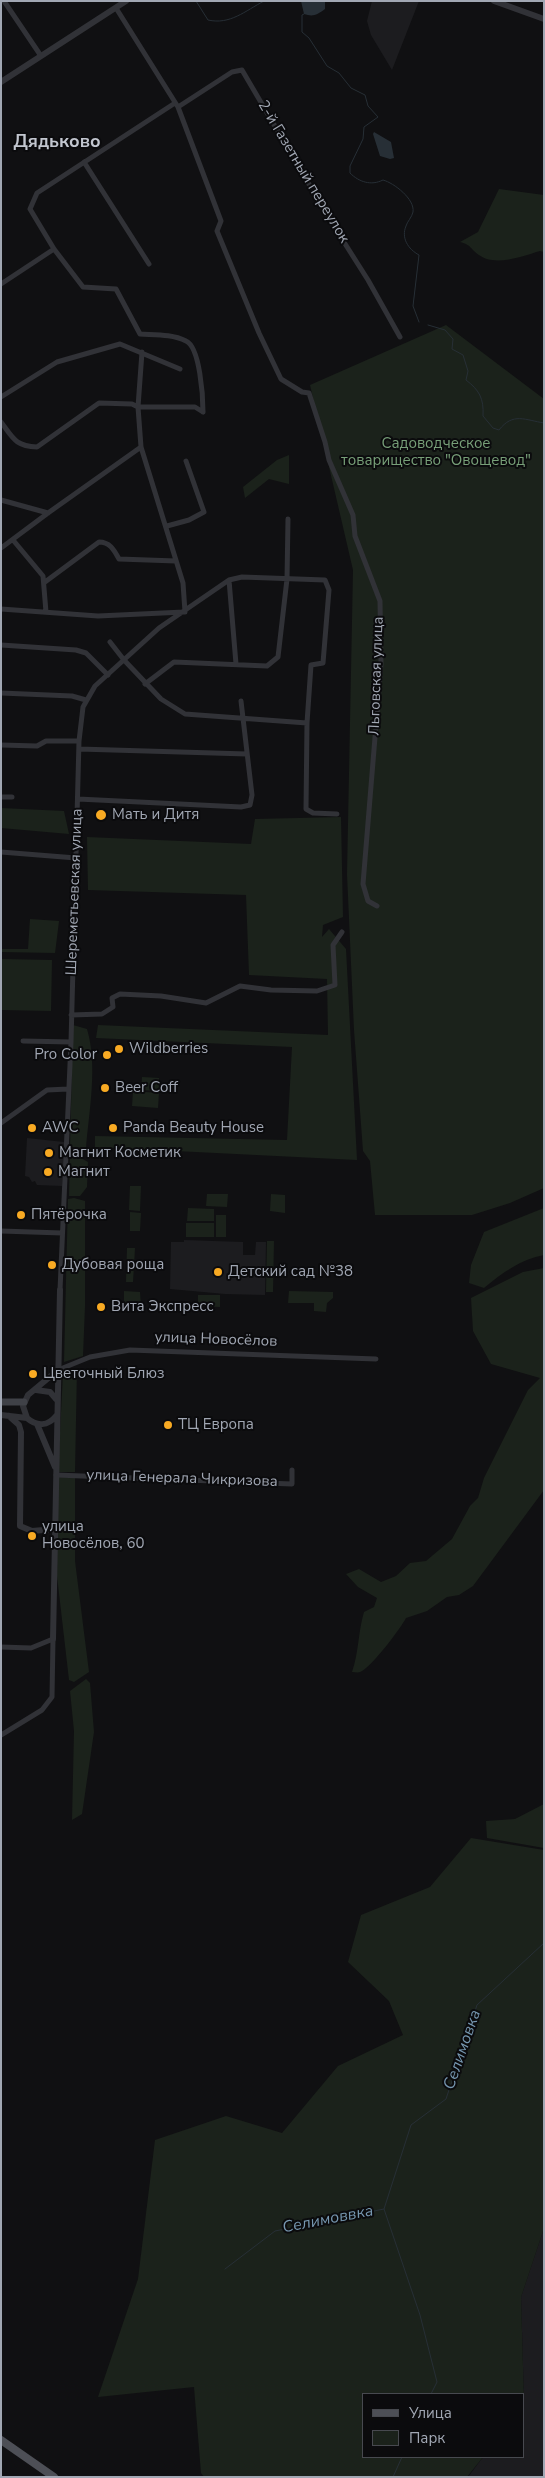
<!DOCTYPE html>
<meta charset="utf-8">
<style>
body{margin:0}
#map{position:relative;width:545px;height:2478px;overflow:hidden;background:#101012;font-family:"Nunito Sans",sans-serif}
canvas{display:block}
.frame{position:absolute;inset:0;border:2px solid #a1a7b3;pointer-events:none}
.legend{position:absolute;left:362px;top:2393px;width:162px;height:65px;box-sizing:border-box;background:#0b0b0d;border:1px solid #47494f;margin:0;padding:6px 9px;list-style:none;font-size:15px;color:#a1a7b3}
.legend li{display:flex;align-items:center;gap:10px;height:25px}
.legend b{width:25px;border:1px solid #47494f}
</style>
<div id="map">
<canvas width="545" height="2478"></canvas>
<div class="frame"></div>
<ul class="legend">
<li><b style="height:6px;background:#4d4f56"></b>Улица</li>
<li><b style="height:14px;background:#1b221b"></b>Парк</li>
</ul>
</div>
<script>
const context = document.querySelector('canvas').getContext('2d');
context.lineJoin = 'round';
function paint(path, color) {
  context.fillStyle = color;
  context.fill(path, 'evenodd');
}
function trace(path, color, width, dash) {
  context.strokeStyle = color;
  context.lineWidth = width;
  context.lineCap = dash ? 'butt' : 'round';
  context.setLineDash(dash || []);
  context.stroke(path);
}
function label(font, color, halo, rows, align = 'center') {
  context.font = font + ' "Nunito Sans",sans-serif';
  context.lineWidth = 4;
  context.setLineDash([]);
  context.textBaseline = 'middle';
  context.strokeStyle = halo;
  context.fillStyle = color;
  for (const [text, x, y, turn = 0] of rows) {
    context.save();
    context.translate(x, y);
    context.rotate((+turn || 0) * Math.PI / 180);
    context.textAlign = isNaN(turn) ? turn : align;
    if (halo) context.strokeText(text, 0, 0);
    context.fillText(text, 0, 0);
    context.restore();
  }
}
const built = new Path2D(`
 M372 1H419L392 70 371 35 367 21Z
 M27 1138 64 1142 62 1186 37 1185 35 1181 32 1182 29 1177 25 1176Z
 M184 1240 243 1242V1255H255L256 1242H266L265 1295 225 1294 170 1289 171 1242H184Z
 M544 2228V2477H468L483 2457H524V2401L521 2297Z`);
const green = new Path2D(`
 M499 189 544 195V252L540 251C523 256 495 267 479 255 470 249 472 245 460 242L478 232Z
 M446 325 544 399V1188L510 1203 472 1215H375L370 1161 363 1151 354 1030 347 874 353 570 310 385Z
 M289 455V484L269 479 245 498 243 487 277 460Z
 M1 808 64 811 69 834 1 828Z
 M341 817 343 917 323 925 322 937 329 929 346 949 357 1160 95 1147V1136L287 1140 292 1047 96 1038 98 1025 328 1035 327 979 249 975 246 895 88 890 87 837 251 844 255 819Z
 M30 919 59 921 55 953 1 952V949H28Z
 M1 959 52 960 51 1011 1 1010Z
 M73 1025 87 1029C98 1066 89 1111 86 1148L70 1147Z
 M142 1077 159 1078V1091L141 1090Z
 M133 1091 159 1093 158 1108 132 1106Z
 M70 1152 88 1162 87 1187 80 1196H69Z
 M130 1186H141L140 1211 129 1210Z
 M207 1194H228L227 1207 206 1206Z
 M271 1194 285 1195V1213L270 1211Z
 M74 1198 85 1201V1306L83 1356 64 1362 68 1199Z
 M188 1208 214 1209V1221H187Z
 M544 1208V1255C521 1259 502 1273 484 1288L469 1283 471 1265 484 1232Z
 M130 1212 141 1213 140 1231H130Z
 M216 1215H226V1237H216Z
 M186 1223H214V1237H186Z
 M267 1241H274L273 1292H266Z
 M127 1248H135L133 1282H126Z
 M544 1268V1490L473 1586 459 1595 447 1597 427 1611 406 1618C401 1628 370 1669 360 1672 358 1673 355 1672 352 1672 359 1652 358 1632 364 1612L374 1607 377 1598 358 1587 346 1574 359 1569 381 1582 396 1576 410 1563 426 1561 452 1539 470 1506 478 1498 484 1478 528 1390 540 1378 491 1364 473 1331 471 1298 523 1272Z
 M124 1291 140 1292 141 1306 124 1305Z
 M289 1291 333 1292V1298L327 1303 326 1312 314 1311V1303H288Z
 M198 1295H220V1307L198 1306Z
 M77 1368 75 1472H58L63 1373Z
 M58 1477 75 1478V1561L89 1672 74 1682 69 1680 57 1576Z
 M86 1679 90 1683 94 1732 82 1814 72 1820 74 1731 70 1691Z
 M544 1804V1848L487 1838 486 1821 515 1819Z
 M471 1838 544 1850V2228L521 2297 524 2401V2394H364V2457H483L467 2477H204L201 2473 194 2387 98 2397 138 2279 155 2140 226 2116 282 2133 338 2066 403 2035 389 2001 348 1962 361 1915 430 1887Z`);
const water = new Path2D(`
 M301 1H325V9C317 15 313 17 304 14Z
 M374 132 391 142 394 158 390 159 380 156 373 134Z`);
const stream = new Path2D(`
 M196 1 208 20C230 25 245 11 264 1
 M304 14 302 15V32L309 38 327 66 339 73 351 88 365 95 368 106 378 117 364 127 363 139 350 166V173C359 182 371 186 383 180 394 183 415 199 413 212 412 217 407 222 406 226 401 238 408 249 419 255L413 306 419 322
 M428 325 445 330 453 339 452 349 463 355 468 371 466 380C479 390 484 398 483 416L493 428 499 430C513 412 525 420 544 423
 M225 2269 275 2231 384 2209
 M431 2394 437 2382 420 2315 384 2209 411 2125 446 2099 477 2005 544 1943
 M393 2477 402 2457`);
const minor = new Path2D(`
 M4 1 41 56
 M116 8 178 107 221 221 217 231 259 333 281 379 302 392 309 393 325 442 329 460 353 515 355 536 380 601 381 664 363 884 368 901 377 906
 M175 103 37 193 30 209 54 249 83 287 116 289 140 334C155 335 172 334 186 341 200 347 203 397 203 412
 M178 107 232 72 242 70 330 220 368 280 400 337
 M84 162 149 264
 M1 284 54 249
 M142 352 138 407 141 447 183 583 185 612
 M1 397 57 362 120 344 180 369
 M1 422C13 438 15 446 37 447L99 403 132 404 138 407H195L203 412
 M1 500 48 513
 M167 526 189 520 204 512 186 461
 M13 540 43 576 46 612
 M1 548 48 513 141 447
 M229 580 236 664
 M45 582 99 542C110 542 114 550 119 559L176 561
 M1 609 98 616 184 612
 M110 642 124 660 161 699 185 714 307 723
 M1 645 76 650 86 653 108 675
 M145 684 174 662 267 666 278 657 287 579 288 519
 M1 693 72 696 86 700
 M1 745 37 746 46 741H79
 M79 749 247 754
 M1 797H12
 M78 799 241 807 250 805 252 795 241 701
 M1 852 76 858
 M71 1015 102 1014 113 1007 112 998 120 994 161 996 206 1003 240 986 271 990 317 991 335 985 333 945 342 932
 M23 1041 71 1042
 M1 1123 47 1090 68 1089
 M1 1231 62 1233
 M60 1290 71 1042 79 741 83 707 95 686 159 628 229 580 242 577 325 580 329 590 323 663 311 665 307 723 306 809 313 813 337 814
 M58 1370 90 1357 130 1350 376 1359
 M56 1475 292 1484V1470
 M1 1647 31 1648 53 1639 52 1697 42 1710 1 1735`);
const tertiary = new Path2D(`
 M494 1 544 19
 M1 82 126 1
 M36 1390 50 1392 56 1399
 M1 1415 27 1418
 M9 1416 19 1425 21 1432 20 1526 32 1531 55 1529
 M56 1416C48 1426 37 1427 27 1418L23 1406 28 1395 58 1370
 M37 1424 55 1467
 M53 1639 60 1290`);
const secondary = new Path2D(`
 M1 1402H24`);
const primary = new Path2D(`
 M1 2440 54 2477`);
const markers = [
 [101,815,6,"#f8aa23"],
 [119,1049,5,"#f8aa23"],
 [107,1055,5,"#f8aa23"],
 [105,1088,5,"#f8aa23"],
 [32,1128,5,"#f8aa23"],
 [113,1128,5,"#f8aa23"],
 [49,1153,5,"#f8aa23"],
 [48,1172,5,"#f8aa23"],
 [21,1215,5,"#f8aa23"],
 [52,1265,5,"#f8aa23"],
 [218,1272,5,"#f8aa23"],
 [101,1307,5,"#f8aa23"],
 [33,1374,5,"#f8aa23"],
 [168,1425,5,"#f8aa23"],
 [32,1536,5,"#f8aa23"]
];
const streetNames = [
 ["2-й Газетный переулок",303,172,59],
 ["Льговская улица",377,676,-88],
 ["Шереметьевская улица",75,892,-88],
 ["улица Новосёлов",216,1340,2],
 ["улица Генерала Чикризова",182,1479,2]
];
const parkNames = [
 ["Садоводческое",436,444],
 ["товарищество \"Овощевод\"",436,461]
];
const poiNames = [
 ["Мать и Дитя",112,815],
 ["Wildberries",129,1049],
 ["Pro Color",97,1055,"right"],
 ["Beer Coff",115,1088],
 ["AWC",42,1128],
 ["Panda Beauty House",123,1128],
 ["Магнит Косметик",59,1153],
 ["Магнит",58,1172],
 ["Пятёрочка",31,1215],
 ["Дубовая роща",62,1265],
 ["Детский сад №38",228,1272],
 ["Вита Экспресс",111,1307],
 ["Цветочный Блюз",43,1374],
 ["ТЦ Европа",178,1425],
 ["улица",42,1527],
 ["Новосёлов, 60",42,1544]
];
const waterNames = [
 ["Селимовка",463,2050,-71],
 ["Селимоввка",328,2220,-11]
];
const quarterNames = [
 ["Дядьково",57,143]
];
paint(built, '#1c1c1f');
paint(green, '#1b221b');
paint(water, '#272f36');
trace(stream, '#272f36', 1);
trace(minor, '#313237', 5);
trace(tertiary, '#313237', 6);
trace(secondary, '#3f4147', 7);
trace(primary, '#4d4f56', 8);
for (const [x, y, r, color] of markers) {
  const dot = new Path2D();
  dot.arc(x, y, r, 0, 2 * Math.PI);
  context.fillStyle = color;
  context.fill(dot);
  trace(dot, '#0b0b0d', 2);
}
label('15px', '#a1a7b3', '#0b0b0d', streetNames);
label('15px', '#779f78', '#0b0b0d', parkNames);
label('15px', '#a1a7b3', '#0b0b0d', poiNames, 'left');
label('italic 16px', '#7697b0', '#0b0b0d', waterNames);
label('bold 18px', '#c2c6cf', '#0b0b0d', quarterNames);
</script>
